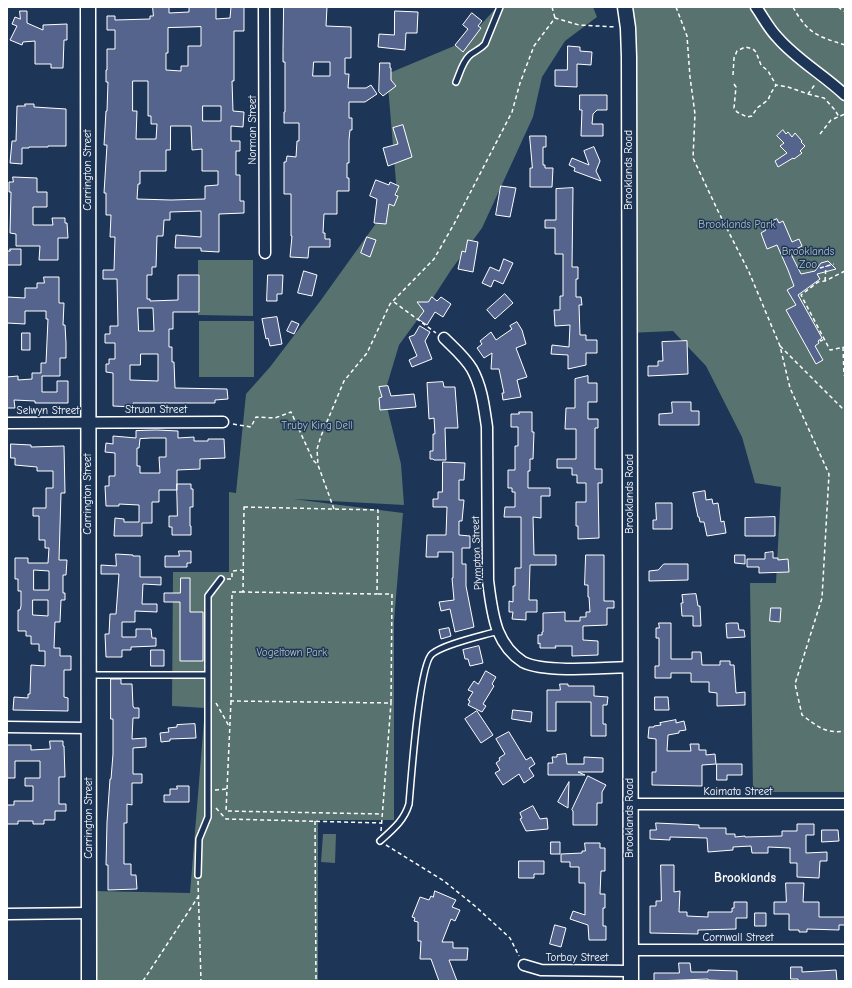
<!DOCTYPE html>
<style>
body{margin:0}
#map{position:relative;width:852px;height:988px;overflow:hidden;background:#1d3557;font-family:"Comic Neue",sans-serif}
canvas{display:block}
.frame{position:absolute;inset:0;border:8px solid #fff;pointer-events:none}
</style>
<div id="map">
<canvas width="852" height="988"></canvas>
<div class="frame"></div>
</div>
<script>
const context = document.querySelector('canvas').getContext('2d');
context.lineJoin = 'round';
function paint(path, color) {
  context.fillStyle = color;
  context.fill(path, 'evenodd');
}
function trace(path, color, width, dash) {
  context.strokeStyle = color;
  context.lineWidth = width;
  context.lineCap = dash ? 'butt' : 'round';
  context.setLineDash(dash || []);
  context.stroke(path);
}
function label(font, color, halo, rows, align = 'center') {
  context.font = font + ' "Comic Neue",sans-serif';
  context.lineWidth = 3;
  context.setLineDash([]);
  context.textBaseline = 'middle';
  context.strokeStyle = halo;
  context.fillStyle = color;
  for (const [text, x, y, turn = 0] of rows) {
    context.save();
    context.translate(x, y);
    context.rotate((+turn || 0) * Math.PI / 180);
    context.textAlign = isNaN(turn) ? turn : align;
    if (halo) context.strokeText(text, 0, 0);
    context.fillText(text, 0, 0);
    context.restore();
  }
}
const green = new Path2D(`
 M497 7H593L597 17 565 41 542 77 533 117 482 228 451 270 429 304 399 345 384 395 401 464 404 505 293 499 403 513 394 621V820H318V981H94V891L190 893 205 708 172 706 173 572H229V492L236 493 246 394 270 367 321 300 397 194 387 74 466 41Z
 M629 7H845V792H753L750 583H776L781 487 755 483 742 437 706 366 673 331 628 333Z
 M198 260H253V316L198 315Z
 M199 321H254V377H199Z
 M323 834H336L335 863 321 862Z`);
const building = new Path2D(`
 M153 7H169V13L189 12V7H216V19L230 18 231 7H244V31H234V81H232L233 111 244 112 243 127 231 126V141H240V151H236V175H240V201H244V213L219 214V252L201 251V248H175L176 235 201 237V211L170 212V220H164L163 236H157L156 267H152V275H147V299H150V301L178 300V275H199V312H173V329H169V347H172V362H174L175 388 227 389 228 399 215 400V403H133V407L113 406V373L106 372V364H109V359H115V343H105V334H110V326H118L117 279H103V270H114L115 237H110L111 215H106V193H104L107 145H104L106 111H107L108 82H106V70H107V49H115V30H107V16H115V20L150 19V16H153ZM201 27V46H188V66H181V71L166 70V53H168V28ZM133 81H148V116H151V124H157L156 139H136L137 111H133ZM203 106H221V121H203ZM171 126H191L192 150 202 149V171H218V185L205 186V199L171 200 137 199 138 184H140V171H166V150H170ZM138 308H153L154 331H139ZM141 354H158V381L130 380V365H140Z
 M284 7H327L326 26 351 27V58H345V74H349L348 88H366L371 85 377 94 365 102H349V118H352V130H350L349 140V163H347V178H349V191H337V214H324L323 233H325V239H330V247H309L308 258 290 257 292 236H291V194H284V162H286L287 156 296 157 297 141H299V123H284V112H285V62H283V50ZM314 62H330V76H313Z
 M20 11H27V23L43 30V25L67 24V40H64L63 68H51V64H35V41L23 42 22 45 10 40 17 26 12 24 15 17 20 19Z
 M395 11 418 12 417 33H406L405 50 378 47 379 34 394 35Z
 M472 13 482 21 478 26 481 28 463 52 455 45 468 29 463 25Z
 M568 46 580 47V51L592 52 591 65 577 64V87L555 86V70H567Z
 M380 63H390V68H391V80L396 86 383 96 379 92Z
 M580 95H607V110H597L593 114 592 124H603V136H581L582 110H580Z
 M25 104H34V107L66 109V146H48V147H29V148H22V164L10 163 12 141H16L17 106H25Z
 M403 125 412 157 388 166 383 148 398 144 393 128Z
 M783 130 786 134 788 132 792 137 795 133 802 141 801 142 805 146 800 151 802 153 794 159 793 158 778 167 775 161 787 153 780 146 784 143 777 136Z
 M530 136H546V147H543V165H545V168H553L552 187H530V168H532Z
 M594 147 600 161 596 171 601 181 574 171 575 168 569 165 572 158 589 165 584 151Z
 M13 177 37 178V192H47V207H33V225H53L52 218H65V223H67L68 238H58V260H39L40 246H16V234L10 233 11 192H9V182H13Z
 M376 180 389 185 390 182 399 186 395 195 398 196 394 206 389 204 386 224 374 223 377 199 370 196Z
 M501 186 516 188 510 217 496 215Z
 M573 188 572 267H578V279H576V297H581L582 305H579L580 335H586V340H597V353H586V365L568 369V355L551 354 552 345 569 347 570 325 555 326 554 310H560V296H563V254H555V228H545V220H556V189Z
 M777 219 779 223 783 221 792 242 799 239 802 246 790 252 801 274 815 271 821 263 828 261 836 269 817 274 820 279 798 295 822 338 818 341 819 343 815 346 823 360 816 364 786 310 796 305 787 290 794 286 788 270 777 245 767 249 761 233 766 230 764 225Z
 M367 237 376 240 370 257 361 253Z
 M468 240 478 242 473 272 458 269 462 251 465 252Z
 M10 249H21V265H7V251H10Z
 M504 259 513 263 503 284 494 280 491 287 482 283 490 267 499 271Z
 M304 271 317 275 312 296 298 293Z
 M268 275H283L282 294H277V301H267Z
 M44 277H59V303H64L63 325H65L66 343V358H60V376H42V392H57V381H68V403H35V401L14 400 15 408H7V377L18 376V380L32 379V373H41V363H46L48 319H46V311H25V324L7 323V297L25 298V288H37V283H44Z
 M505 294 513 303 495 319 487 310Z
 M432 297 437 301 441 297 451 304 443 317 435 312 427 325 418 319 424 311 417 302H428Z
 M277 317 282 344 270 346 268 338 266 339 262 319Z
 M292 321 299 324 294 334 287 331Z
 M517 322 522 330 526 344 516 348 527 377 517 380 521 397 503 400 502 393H504L499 369H491L492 353 484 358 477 348 482 344 480 341 491 332 496 340 512 329 510 326Z
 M420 326 430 332 425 341 432 359 412 367 409 360 417 356 409 337 414 335Z
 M22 333H30V350H22Z
 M687 341 688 374 648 376V366H658V361H663L662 342Z
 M588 376V383H597V402H588V419H598V428H595V469H602V483H598L599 538 578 539V526H576V502H586V483H577V475H572V468H557V459H576V429H565L566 408H575V379Z
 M443 382 444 387H455L458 428H445L446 460H434L433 459H430V451H433V434H435L434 418 429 419 427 383Z
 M388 386 391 396 414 394 416 407 380 410 379 398 382 397 379 387Z
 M672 402H691V411H699V425H659V414L672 413Z
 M519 412H532V432H534L533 459H530V471H528V488H550V496H541V518L533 517 534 555H556V565H530L529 600H537V612H526V620L512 619 513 612H509V601L513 602V586H515V568H521V517H504L505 507H515V492H512V488H508V470H515V446H518V427H511V414H519Z
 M157 430 178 431V438L194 437V441H208V439H224L225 458 200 459V469L177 470V490H159V502H152V523H142V536H114L115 518 124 519V522H139V505L119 504V506H106L105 486H109V476H115V453L105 452 106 443 113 444V436L136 438V431ZM151 438H166V457H159L160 473H140V466H137V448H139L140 439Z
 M11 444 31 445V447L64 446 65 493H61L59 560H67L66 575H63V593H65V600H61L60 622H55L54 648H60V656H71V670H64V697L68 698V711L13 710 14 697 28 698V694H30L31 665 45 666V651H39V644H31V636H26V631H18V610H20L21 606V591H18V579H15V558H28V563H48L49 548H45V540H39V516H33V508H46V488H53V471H37V467L15 465V458H11ZM34 570 49 571V590H34ZM33 600H48V616L33 615Z
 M443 462 465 463 464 480H459V500H464L462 521H459V535L470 536V548H462V564H466V586L474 627 455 632 450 609 441 611 439 602 454 600 452 578H453V552H438V557H426L427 535H446L447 507H433V499H438V492H442Z
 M177 484H191V489H193V507H190V526H191V535H172V527H169V516H177Z
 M705 491 706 500 712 499 713 504 718 503 721 522 724 521 726 533 707 536 704 522H700L699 517H698L693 493Z
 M656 503H672V529H653V520H656Z
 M775 517V536H745V518Z
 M179 551H191V563H187V567H165V556H179Z
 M773 552V558H778V560L788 559 789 572 759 573V567H747V559H765V553Z
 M116 554 133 555V556H140V577H161V585L143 584 142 604H157V612L135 611V622H122V637H136V629H151L152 638H156V646L131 647V650H122V657H106L105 634H109L110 614H116L119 574H101V565L116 566Z
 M586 555H604V601H614V608H607V625L583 626V640L598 641V655L572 656V646H555L556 648H540V643L538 644V635H542V632H543V613L565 612V621H580V617H586V612H590L589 597H588V585H585Z
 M735 555H745V564L735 563Z
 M664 564H688V580L649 581V571L658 570Z
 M181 578H190V612H203V661H180V602H164V593H180Z
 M696 594 698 606H700L701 626H693V616H682L681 603H683L682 595Z
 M771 608H781L780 622 770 621Z
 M659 623H671V659H692V652H701L702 665H720V661H730V665H734L736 693 745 692V705L717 706V693L709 692V682H691V673H671V678H655V666H659V638H656V628H659Z
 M730 623H738L739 630H744L745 637 727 638 726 624Z
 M449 628 451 636 441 639 439 630Z
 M479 646 483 663 470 666 468 659H465L463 650Z
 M151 650H164V666H151Z
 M486 671 496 677 492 684 494 686 483 704 486 706 482 712 468 705 470 701 468 700 473 692 468 690 474 681 478 684Z
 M111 679H121V684H132L133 706 134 708H139V718H133L132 739 146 738V747L133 748V774H142V783H132V805L127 804V823H124V864H131V875H136L137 889 108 890V865H106L107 822 110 779H111L113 754V719H111Z
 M560 684H568V686H594V696L608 697 607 705H603V724H606V736H591V702H556V731H547V690H560Z
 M655 697H668L669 710H655Z
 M513 710 532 712 531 722 512 719Z
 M477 711 493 735 481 743 465 719Z
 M676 720V723L684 721 686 730 679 731V733L668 735 667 751H691L690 744H699V750H706V755L715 754 716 764 702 765V786L652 785V772H656V739L648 738 649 727H654V726L661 725 660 723Z
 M195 724 196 738 170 739V741L161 742 160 733 169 732 168 728 177 727V725Z
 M509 732 526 760 531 757 535 764 529 768 534 776 524 783 519 774 503 785 495 773 500 770 496 763 500 760 499 758 505 754 496 739Z
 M50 741H63V746H64L65 777H59V804H66V811H55V820H44V824H33V821H18V824H7V805H14V801H33V786H25V778H40V761H15V778H7V745H31V750L50 749Z
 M566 754 567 764H584V757L603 758V772H578L585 775H548V763H553L552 757H557V755Z
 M717 764H742V775H727V780H717Z
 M588 776 606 785 602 792V803H597V825H573V811L572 810Z
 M569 782 568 808 558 802Z
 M177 786H189V802H164V795H170V789H177Z
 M533 806 540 819 547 818 548 829 526 831 520 819 522 818 520 813Z
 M656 823 699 825V828H726V834H735V837L745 836V837L782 836V831H797V824H814V835H806V853L827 852V861H820L819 878 797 877V863H790V848L768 847V853H752L751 846 733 847V850L708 852 707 838 670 837V840L650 839V830H656Z
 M822 830H838L839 841 822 842Z
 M551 842H560V854H551Z
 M585 843H600V848H605V871H601L600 894H605V908H603V926H606V940H589L588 925 570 919 573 911 585 915V883H579V867H570V862H561V854L582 853V851H585Z
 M519 861H544V874H534V878H519Z
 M661 865H674V892L680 891 679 912H687V916L708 917V912H732V908H734V902H747V918H736V929L698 930V934L650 933V906H656V901H661Z
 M786 883H804L803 902H819V917H845V925H839V930L807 929V932H799V930H789V914H774V902H786Z
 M435 891 456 900 452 907 460 910 455 921 451 919 442 942H453V948H468L467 960H449L457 981H439L431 959H420L421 941H418V922L414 921 415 918 412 917 420 897 429 900 431 896 433 897Z
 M755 913H766V926H755Z
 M555 925 566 928 561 947 550 944Z
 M679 963H690L691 972H708V970L737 971V981L708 980V979L654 981V973H679Z
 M791 967H802V972L836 970 837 981H798V979H791Z`);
const path = new Path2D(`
 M552 7 555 18
 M676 7 687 36 690 77 695 114 693 158 718 211 749 272 780 346 790 388 829 474 822 598 795 684 802 715C817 726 825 734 845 731
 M793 7C808 34 817 36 845 45
 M838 7 845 12
 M733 75 734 58 737 51 745 47 753 49 756 52 761 65 768 71 776 85
 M734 84 736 87 734 108 737 112 747 117 752 116 757 108 768 100 771 93 776 85 788 87 808 94 816 83
 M808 94 824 98 835 110 839 117
 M820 134 831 120 845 114
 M820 268 834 264
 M845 271 825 281 818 282 801 295 830 350 845 347
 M825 281 826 266
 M394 302 436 333
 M820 340 821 341 824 339
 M780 346 845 411
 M843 347 844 375H845
 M233 424 251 427 256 417 275 418 291 412 313 460 318 465
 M244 507 378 510 377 594 243 592Z
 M334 509 318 465 317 449 321 436 344 381 367 353 390 304 434 259 454 224 512 112 520 83 534 46 555 18 579 25 616 27
 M227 579H232V571L244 570
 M243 592H232L231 701 391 703 392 594H377
 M231 701 226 811 382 814
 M216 703 229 726
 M215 790 227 789
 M216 808 226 819 381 823
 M315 821 316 981
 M381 831 391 703
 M386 845 444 881 475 906 510 938 519 956
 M198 881 201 981
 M143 981 198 897`);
const lane = new Path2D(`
 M456 82C460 73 462 63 469 56 474 51 480 50 485 44L500 7
 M89 675H207
 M380 841C392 830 404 821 409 804 411 782 419 664 432 654 444 644 482 636 498 631
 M198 875 199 839 208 817V596L221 579`);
const street = new Path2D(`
 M264 7 265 253
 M756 7C763 17 769 29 778 38 797 60 824 75 845 95
 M444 338C454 348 465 357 472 369 482 387 484 407 487 427L488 580C490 597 492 615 498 631 503 643 512 655 523 662 544 673 605 668 630 667
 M7 423 223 422
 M7 727 88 728
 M630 804H845
 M7 914 89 913
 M631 950H845
 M524 965 541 970 630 971`);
const secondary = new Path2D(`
 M88 7 89 981
 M625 7 628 28 629 57 631 981`);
const streetNames = [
 ["Norman Street",253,130,-90],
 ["Carrington Street",88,170,-90],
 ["Brooklands Road",629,170,-90],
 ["Struan Street",156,410],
 ["Selwyn Street",48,411],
 ["Carrington Street",88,494,-90],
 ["Brooklands Road",630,494,-90],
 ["Plympton Street",477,553,-92],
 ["Kaimata Street",738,792],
 ["Carrington Street",89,818,-90],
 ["Brooklands Road",630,818,-90],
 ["Cornwall Street",738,938],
 ["Torbay Street",577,958]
];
const parkNames = [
 ["Brooklands Park",737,225],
 ["Brooklands",808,252],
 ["Zoo",808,265],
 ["Truby King Dell",317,426],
 ["Vogeltown Park",292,653]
];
const quarterNames = [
 ["Brooklands",745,878]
];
paint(green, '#58726f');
paint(building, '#55648c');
trace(building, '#fff', 1);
trace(lane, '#fff', 8);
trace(street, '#fff', 13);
trace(secondary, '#fff', 17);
trace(path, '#fff', 1.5, [4, 3]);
trace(lane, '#1d3557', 5);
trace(street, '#1d3557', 10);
trace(secondary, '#1d3557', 14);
label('11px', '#fff', '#1d3557', streetNames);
label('11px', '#b4c0be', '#1d3557', parkNames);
label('bold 13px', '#fff', '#1d3557', quarterNames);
</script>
